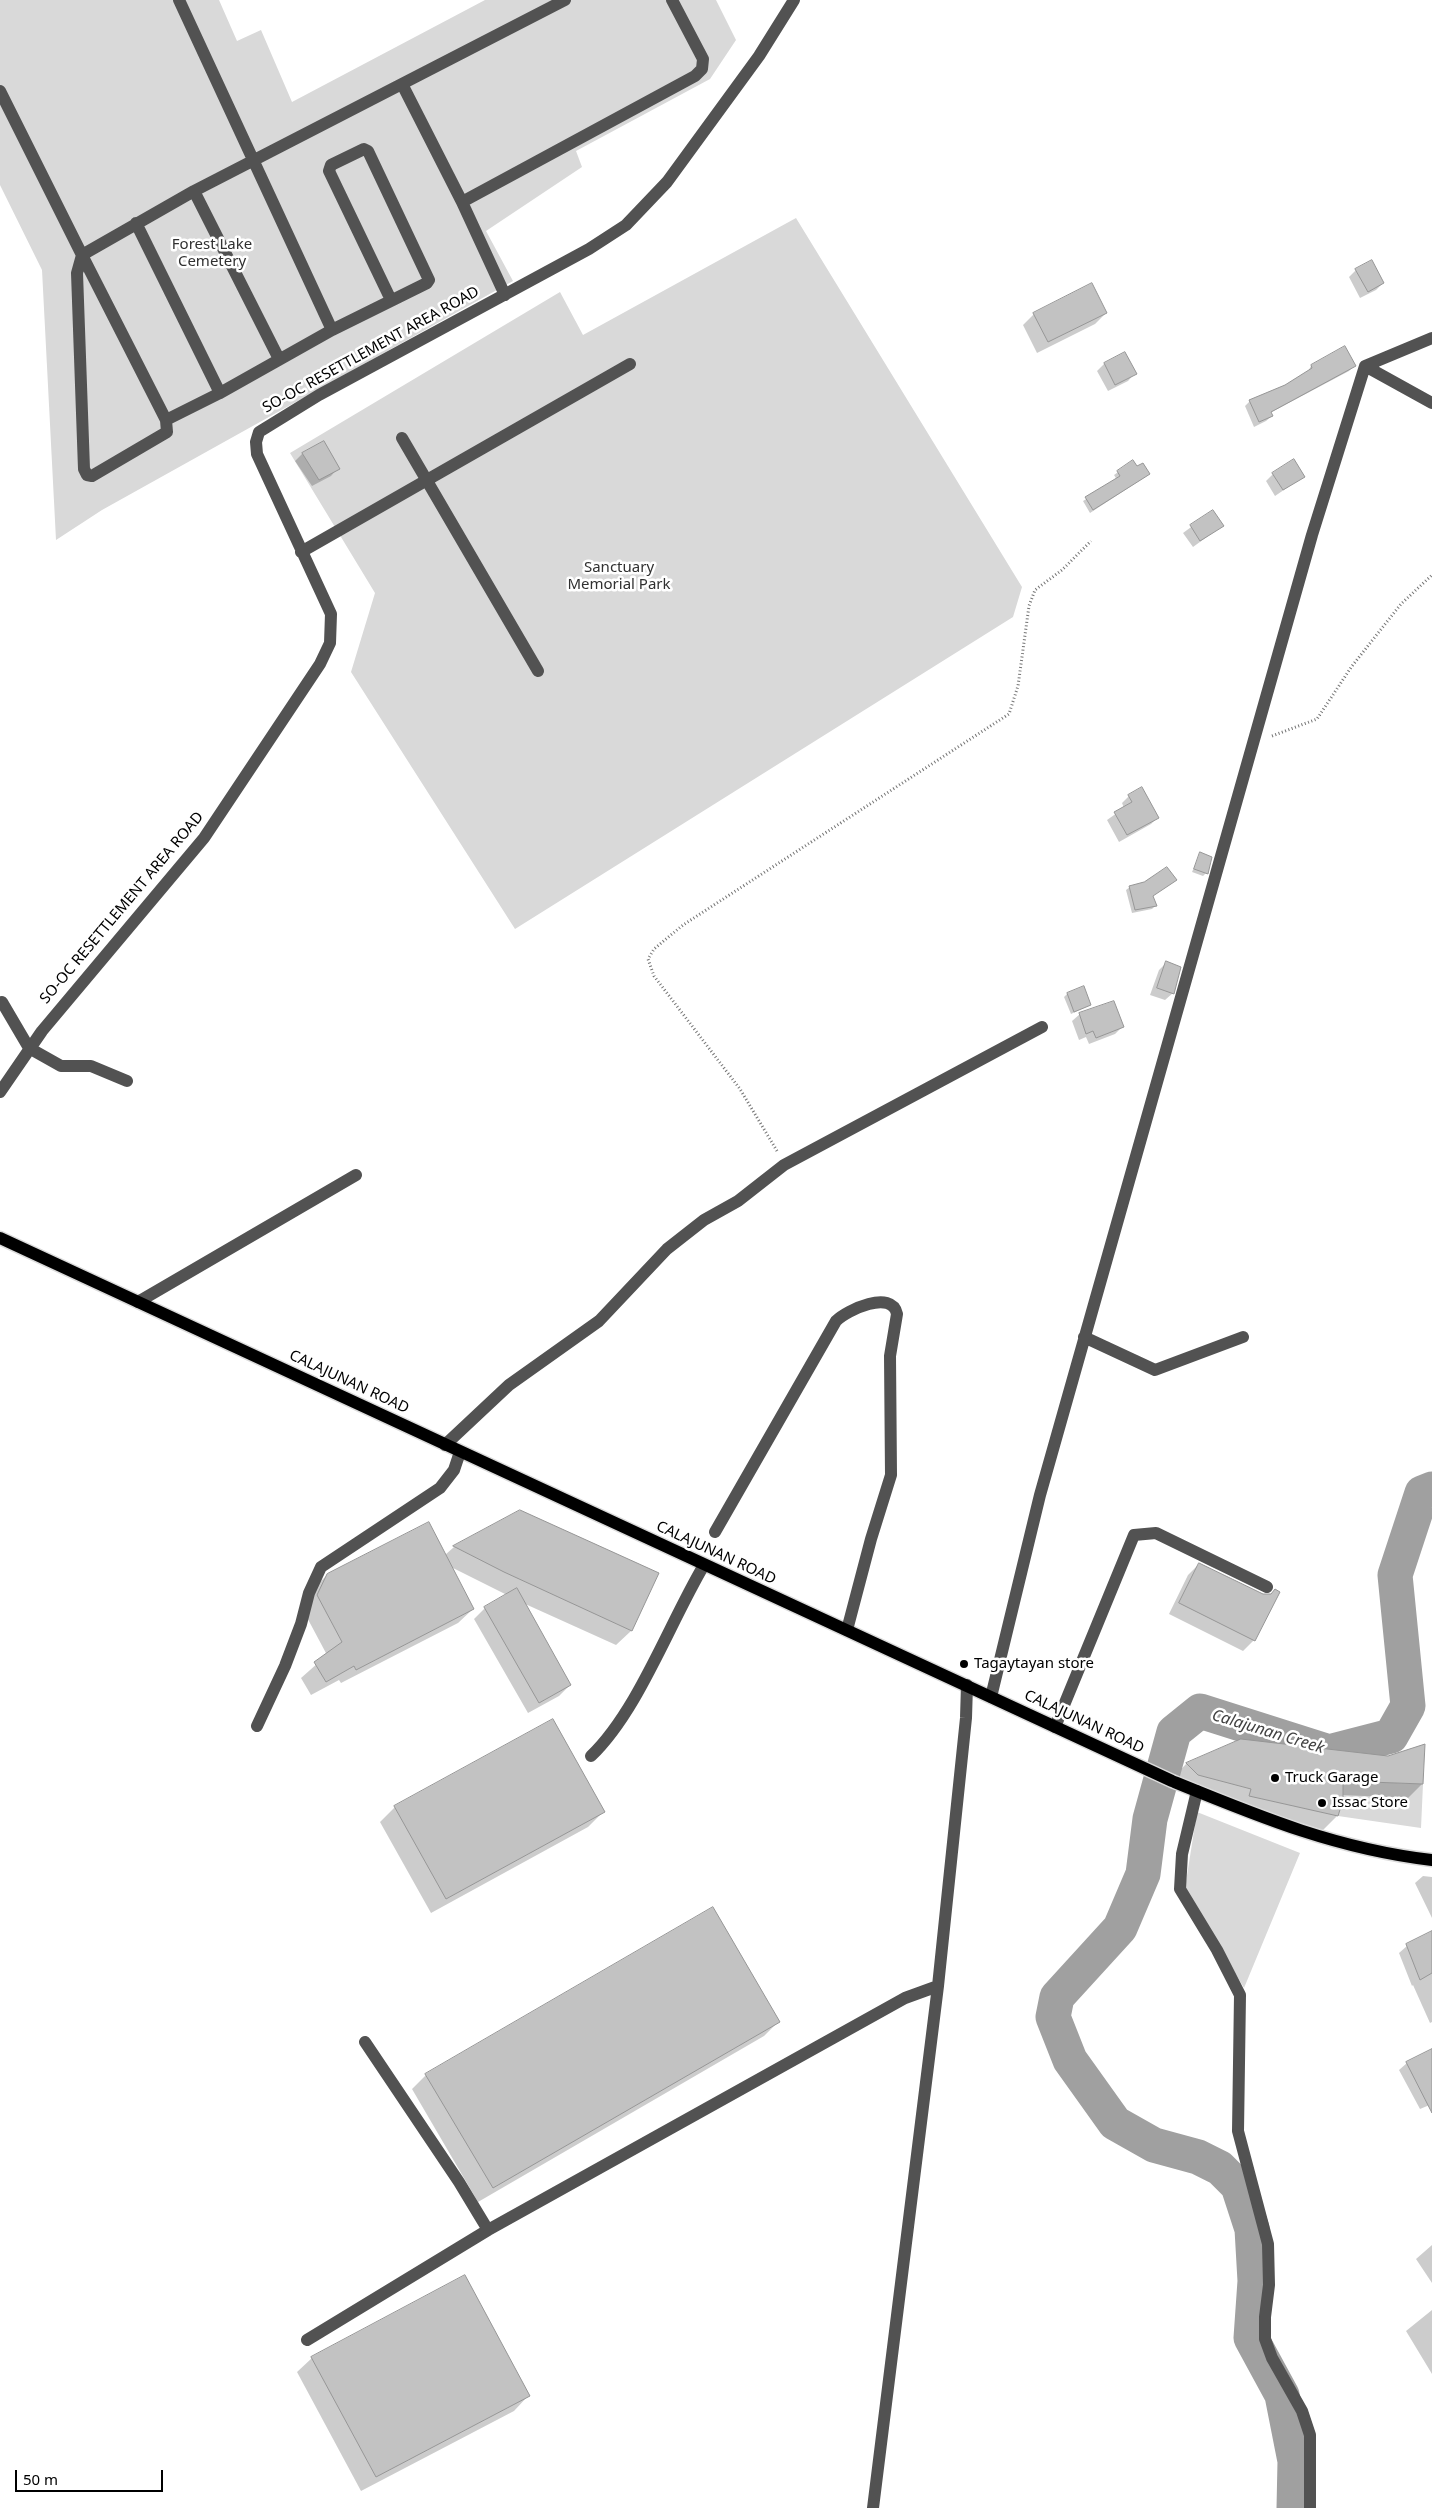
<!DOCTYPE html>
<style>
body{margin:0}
#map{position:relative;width:1432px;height:2508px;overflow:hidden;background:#fff;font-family:"Noto Sans",sans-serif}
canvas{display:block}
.scale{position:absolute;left:15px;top:2470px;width:148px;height:22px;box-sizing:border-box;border:2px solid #000;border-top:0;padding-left:6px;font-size:15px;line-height:18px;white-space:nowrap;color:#000;-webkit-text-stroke:4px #fff;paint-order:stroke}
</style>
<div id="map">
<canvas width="1432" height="2508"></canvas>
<div class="scale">50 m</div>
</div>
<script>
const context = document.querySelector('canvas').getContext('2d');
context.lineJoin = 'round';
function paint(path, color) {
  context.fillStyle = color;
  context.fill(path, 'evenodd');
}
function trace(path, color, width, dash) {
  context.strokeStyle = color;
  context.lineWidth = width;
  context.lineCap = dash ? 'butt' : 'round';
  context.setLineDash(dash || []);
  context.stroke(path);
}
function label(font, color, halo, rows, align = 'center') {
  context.font = font + ' "Noto Sans",sans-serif';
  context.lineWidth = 5;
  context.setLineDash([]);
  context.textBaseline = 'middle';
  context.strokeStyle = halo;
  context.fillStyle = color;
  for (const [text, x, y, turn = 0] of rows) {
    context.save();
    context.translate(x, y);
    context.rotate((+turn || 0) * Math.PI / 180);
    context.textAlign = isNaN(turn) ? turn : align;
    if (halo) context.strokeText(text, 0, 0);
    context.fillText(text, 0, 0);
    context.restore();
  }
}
const green = new Path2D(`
 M0 0H219L237 41 261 30 292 102 485 0H716L736 40 710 79 576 151 582 167 486 231 513 281 102 510 56 540 42 270 0 185Z
 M796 218 1022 587 1013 617 515 929 351 672 375 593 290 453 560 292 583 335Z
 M1343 1781 1423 1784 1421 1828 1338 1816 1343 1800Z
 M1197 1812 1300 1853 1244 1988 1185 1888Z`);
const shadow = new Path2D(`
 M1356 270 1383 283 1376 290 1360 298 1349 277Z
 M1106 313 1095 324 1037 353 1023 325 1034 314Z
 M1125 353 1135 373 1128 381 1108 391 1097 371 1104 364Z
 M1355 365 1349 371 1270 413 1272 416 1266 421 1254 427 1245 406 1250 401 1285 386 1307 373 1311 366Z
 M324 443 338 468 331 476 312 486 295 461 302 454Z
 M1132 462 1145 477 1090 513 1083 501 1117 480 1114 475Z
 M1273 474 1303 477 1275 496 1266 481Z
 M1213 511 1222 526 1193 547 1183 533Z
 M1129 796 1158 817 1151 824 1119 842 1107 820 1124 808 1122 803Z
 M1200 854 1206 873 1203 876 1192 872Z
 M1175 880 1152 896 1155 906 1152 909 1132 913 1126 890 1130 887Z
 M1166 963 1173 993 1165 1000 1150 995 1159 970Z
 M1067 994 1090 1005 1071 1014 1064 997Z
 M1080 1014 1122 1027 1115 1034 1089 1044 1086 1037 1079 1040 1072 1021Z
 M520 1511 657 1574 631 1631 616 1645 523 1603 570 1685 559 1696 528 1713 474 1619 485 1608 507 1595 451 1567 473 1609 458 1623 341 1683 339 1680 311 1695 301 1678 327 1655 303 1610 312 1590 327 1575 445 1555 454 1547Z
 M1199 1564 1263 1596 1270 1595 1254 1640 1243 1651 1169 1614 1188 1575Z
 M1241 1741 1422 1784 1408 1798 1341 1795 1337 1816 1323 1830 1236 1810 1173 1778 1186 1764Z
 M395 1807 603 1812 588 1827 431 1913 380 1822Z
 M1423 1876 1432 1877V1918L1415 1883Z
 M1432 1932V2022L1430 2023 1413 1985 1412 1986 1399 1953 1407 1946Z
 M778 2022 764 2036 478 2202 412 2089 426 2075Z
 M1432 2051V2104L1420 2109 1399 2070 1407 2063Z
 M1432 2245V2283L1416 2259Z
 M1432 2310V2374L1406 2331Z
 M312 2358 528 2396 514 2411 361 2491 297 2372Z`);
const river = new Path2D(`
 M1294 2508 1295 2461 1282 2395 1251 2338 1255 2281 1252 2229 1238 2186 1220 2168 1198 2157 1154 2145 1115 2123 1070 2060 1053 2017 1057 1997 1120 1928 1143 1874 1150 1819 1174 1732 1200 1711 1329 1752 1391 1736 1408 1706 1395 1575 1422 1493 1432 1489`);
const building = new Path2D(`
 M1372 260 1384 283 1368 292 1355 269Z
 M1092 283 1107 313 1048 342 1033 313Z
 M1345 346 1356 366 1271 412 1273 416 1259 422 1249 400 1285 385 1312 368 1311 365Z
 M1125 352 1137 374 1115 385 1104 363Z
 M324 441 340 469 319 480 302 453Z
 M1294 459 1305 477 1283 490 1272 473Z
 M1133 460 1137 466 1143 463 1150 474 1093 510 1085 497 1120 476 1117 471Z
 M1213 510 1224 526 1200 541 1190 525Z
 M1142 787 1159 818 1127 835 1114 812 1132 802 1128 795Z
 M1200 852 1212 857 1208 874 1194 869Z
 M1167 867 1177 880 1153 896 1157 906 1135 910 1129 886 1144 882Z
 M1166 961 1181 967 1174 994 1157 988Z
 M1084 986 1091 1005 1074 1012 1067 993Z
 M1114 1001 1124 1027 1096 1038 1093 1031 1086 1034 1079 1013Z
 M520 1510 659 1573 632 1631 504 1572 453 1546Z
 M429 1522 474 1609 356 1670 354 1666 326 1682 314 1662 342 1642 317 1595 327 1574Z
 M1199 1563 1263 1594H1271L1275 1589 1280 1592 1255 1641 1179 1603Z
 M517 1588 571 1685 539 1703 484 1607Z
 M553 1719 605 1812 446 1899 394 1806Z
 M1241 1739 1388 1756 1425 1744 1423 1784 1343 1781V1800L1338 1816 1249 1796 1251 1789 1198 1775 1186 1763Z
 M713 1907 780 2022 493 2188 425 2074Z
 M1432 1931V1973L1420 1980 1406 1944Z
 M1432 2049V2113L1406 2062Z
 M465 2275 530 2396 376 2477 311 2357Z`);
const path = new Path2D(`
 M1272 736 1317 719 1352 666 1401 604 1432 575
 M777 1151 740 1089 654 976 648 959 654 949 683 925 1009 714 1018 686 1029 606 1035 590 1062 570 1091 541`);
const minor = new Path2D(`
 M179 0 332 330
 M402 84 462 202 505 295
 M0 91 82 255 77 273 84 469 87 475 92 476 167 432 166 420 220 393 332 330 427 283 429 280 368 151 364 149 331 165 329 171 391 300
 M194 191 279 359
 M462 202 695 76 702 69 703 59 672 0
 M136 223 220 393
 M1365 366 1432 403
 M166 420 82 255 194 191 565 0
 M402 438 538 671
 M301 552 630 364
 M2 1002 29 1048 61 1066H91L127 1081
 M0 1092 42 1031 204 838 320 664 330 643 331 614 257 454 256 442 259 432 319 395 589 249 626 225 667 182 759 56 794 0
 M138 1302 356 1175
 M1084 1337 1155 1370 1243 1337
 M445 1445 509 1385 599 1321 667 1249 704 1220 738 1201 784 1165 1042 1027
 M715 1532 836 1321C847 1310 892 1289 897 1314L890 1356 891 1475 871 1539 847 1630
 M991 1697 1040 1495 1312 535 1365 366 1432 338
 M257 1726 285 1666 301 1624 309 1593 321 1567 440 1488 454 1470 460 1452
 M1055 1727 1134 1535 1156 1533 1267 1587
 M591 1756C638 1711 669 1624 704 1565
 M1197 1791 1182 1854 1180 1889 1217 1950 1240 1995 1238 2131 1268 2244 1269 2285 1265 2317V2339L1272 2358 1302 2411 1310 2435V2508
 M365 2042 459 2182 488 2230 905 1998 938 1986
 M307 2340 488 2230
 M873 2508 938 1986 966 1718 967 1685`);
const major = new Path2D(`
 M0 1238 1172 1781C1260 1817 1337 1849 1432 1860`);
const markers = [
 [964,1664,5,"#000"],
 [1275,1778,5,"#000"],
 [1322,1803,5,"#000"]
];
const parkNames = [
 ["Forest Lake",212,245],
 ["Cemetery",212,262],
 ["Sanctuary",619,568],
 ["Memorial Park",619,585]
];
const streetNames = [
 ["SO-OC RESETTLEMENT AREA ROAD",371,350,-29],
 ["SO-OC RESETTLEMENT AREA ROAD",122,908,-50],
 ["CALAJUNAN ROAD",349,1382,25],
 ["CALAJUNAN ROAD",716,1553,25],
 ["CALAJUNAN ROAD",1084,1722,25]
];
const poiNames = [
 ["Tagaytayan store",974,1664],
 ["Truck Garage",1285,1778],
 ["Issac Store",1332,1803]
];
const waterNames = [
 ["Calajunan Creek",1268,1732,17]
];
paint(green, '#d9d9d9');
paint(shadow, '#0003');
trace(river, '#a0a0a0', 35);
paint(building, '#c2c2c2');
trace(building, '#969696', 1);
trace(major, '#dbdbdb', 15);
trace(path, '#747474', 3, [1, 2.5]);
trace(minor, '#525252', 12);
trace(major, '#000', 12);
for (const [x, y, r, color] of markers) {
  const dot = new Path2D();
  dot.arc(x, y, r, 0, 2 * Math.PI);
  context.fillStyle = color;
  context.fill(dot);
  trace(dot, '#fff', 2);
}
label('15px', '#303030', '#fff', parkNames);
label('15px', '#000', '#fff', streetNames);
label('15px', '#000', '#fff', poiNames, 'left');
label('italic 16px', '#414141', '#fff', waterNames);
</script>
